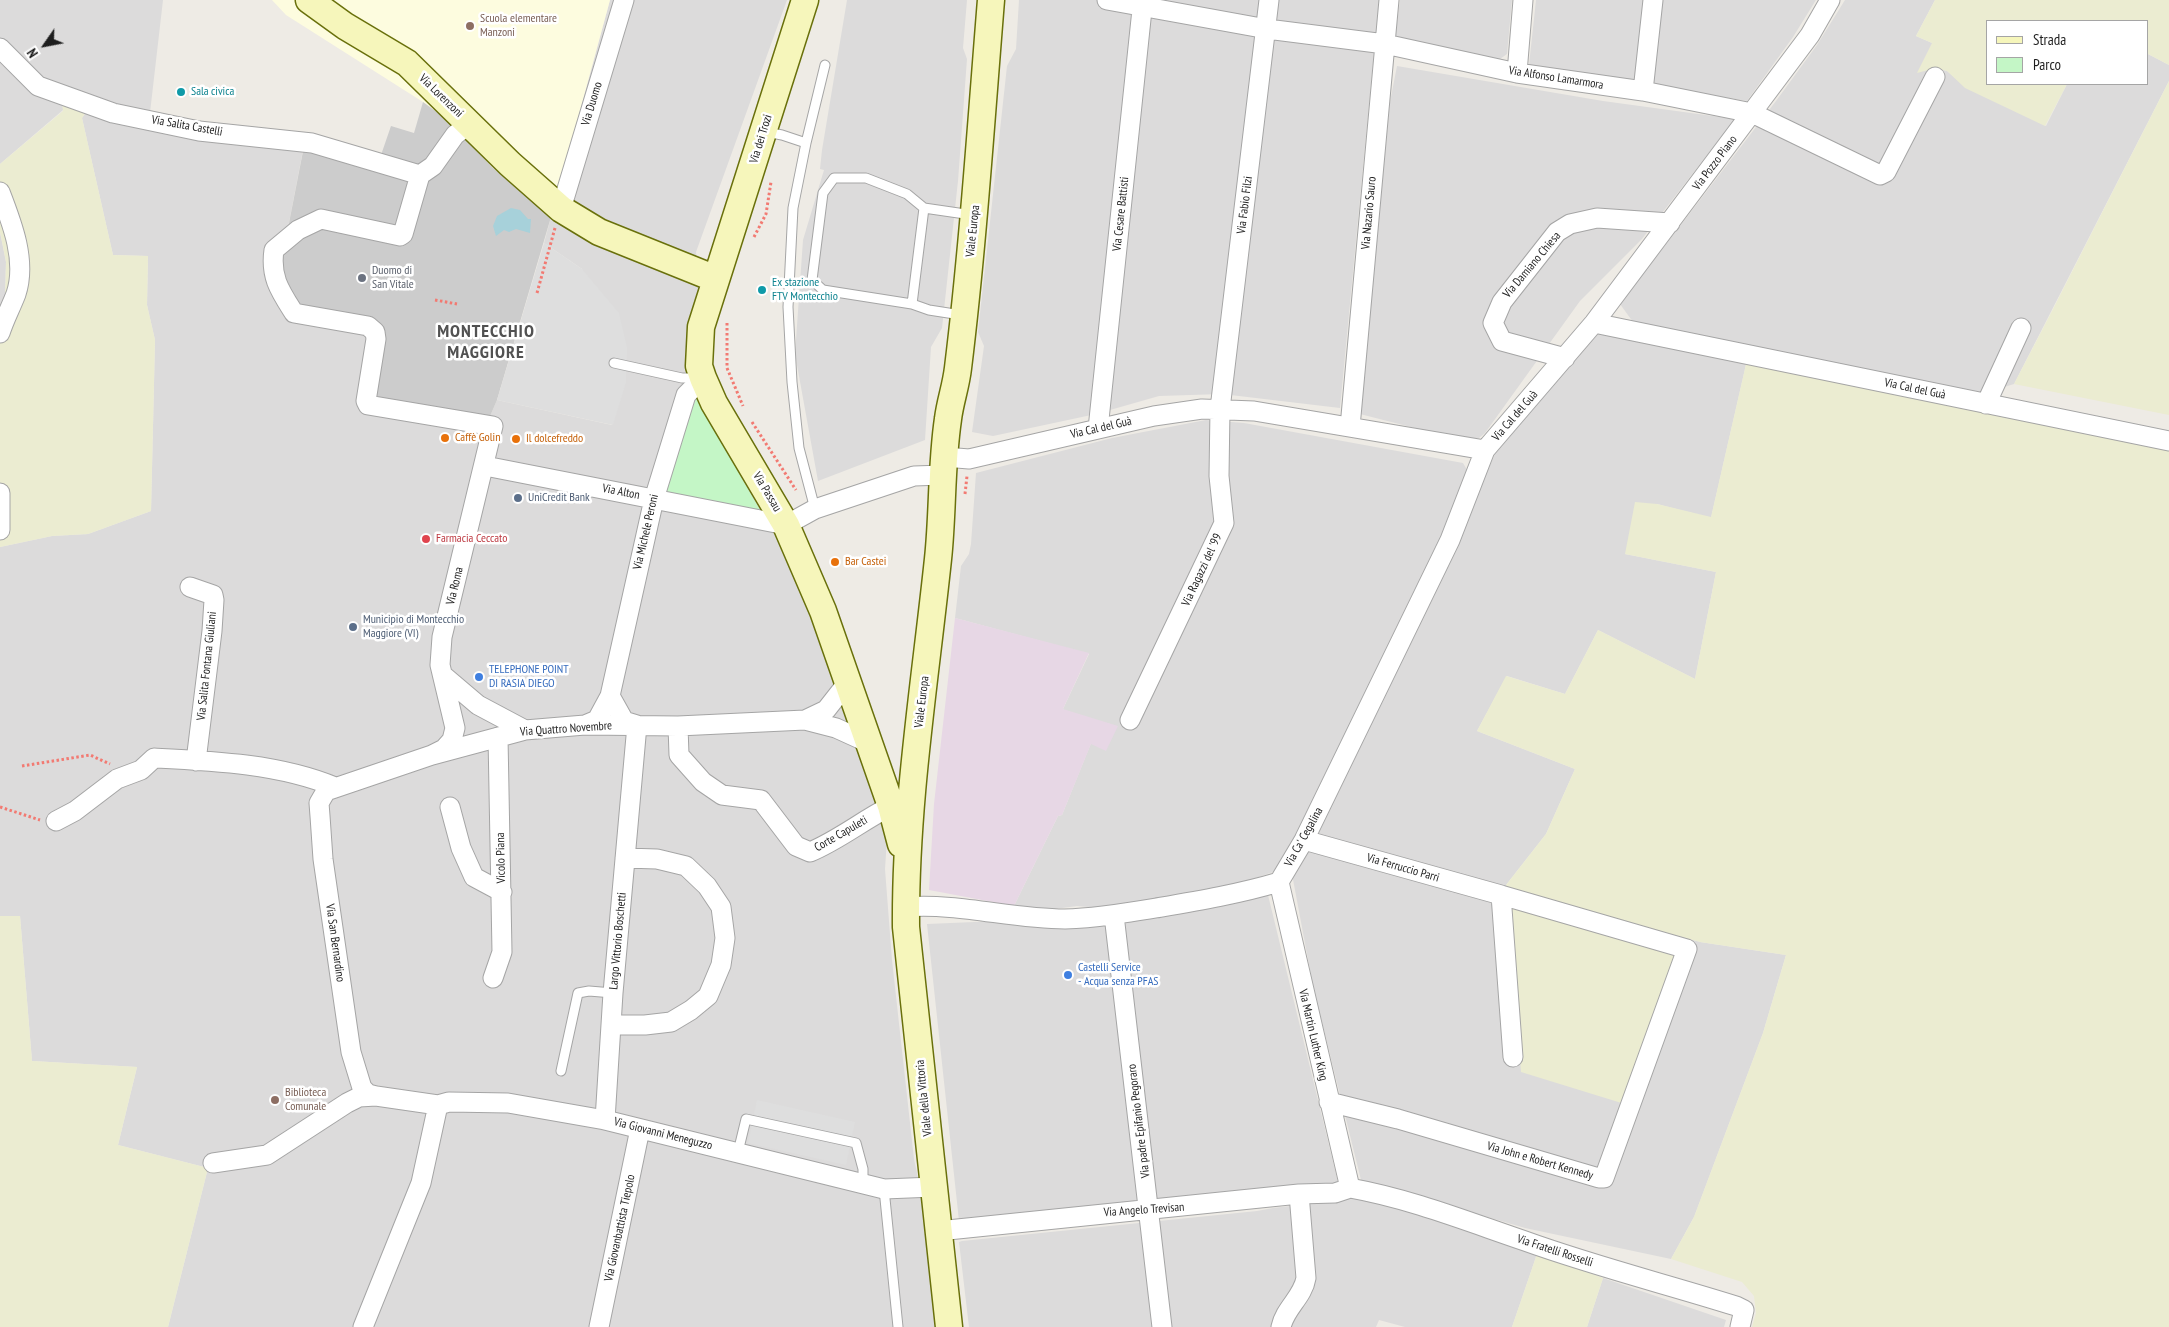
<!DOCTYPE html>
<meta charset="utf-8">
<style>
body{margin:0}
#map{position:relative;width:2169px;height:1327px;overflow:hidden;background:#eeebe5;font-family:"PT Sans Narrow",sans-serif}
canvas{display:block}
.legend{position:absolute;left:1986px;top:20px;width:162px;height:65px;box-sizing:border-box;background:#fff;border:1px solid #a5a5a5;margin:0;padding:6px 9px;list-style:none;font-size:15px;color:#1e1e1e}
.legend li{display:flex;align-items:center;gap:10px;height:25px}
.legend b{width:25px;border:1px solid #a5a5a5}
.north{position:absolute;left:20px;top:20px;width:50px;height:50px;-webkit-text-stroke:4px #fff;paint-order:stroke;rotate:237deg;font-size:14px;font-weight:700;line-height:20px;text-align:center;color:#1e1e1e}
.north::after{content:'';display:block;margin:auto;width:18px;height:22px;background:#1e1e1e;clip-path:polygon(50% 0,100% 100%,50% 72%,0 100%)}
</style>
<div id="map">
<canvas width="2169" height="1327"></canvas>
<ul class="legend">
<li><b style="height:6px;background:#f6f6bb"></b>Strada</li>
<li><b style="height:14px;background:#c4f6c6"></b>Parco</li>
</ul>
<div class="north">N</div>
</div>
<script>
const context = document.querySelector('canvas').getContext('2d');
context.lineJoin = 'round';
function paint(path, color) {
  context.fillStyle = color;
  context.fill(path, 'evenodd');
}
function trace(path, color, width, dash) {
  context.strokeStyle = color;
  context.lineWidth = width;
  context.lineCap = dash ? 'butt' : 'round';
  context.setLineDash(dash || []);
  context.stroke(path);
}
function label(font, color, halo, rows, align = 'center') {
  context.font = font + ' "PT Sans Narrow",sans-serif';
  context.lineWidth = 5;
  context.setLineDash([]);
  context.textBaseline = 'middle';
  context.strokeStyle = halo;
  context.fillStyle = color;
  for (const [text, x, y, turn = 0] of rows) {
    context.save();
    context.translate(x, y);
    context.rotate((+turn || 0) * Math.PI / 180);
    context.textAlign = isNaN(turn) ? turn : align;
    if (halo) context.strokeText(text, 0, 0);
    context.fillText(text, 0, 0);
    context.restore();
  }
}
const residential = new Path2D(`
 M0 0H163L148 130 303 150 281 264 368 326 485 428 497 400 612 425 582 269 544 243 610 0H787L696 252 707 365 789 559 889 809 885 869 892 960 914 1159 923 1201 937 1327H168L208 1168 118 1145 137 1067 32 1061 20 916H0V547L52 536 88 534 151 511 155 340 147 305 148 256 113 255 82 118 88 108 63 110 0 164Z
 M847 0H967L963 48 967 59 958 181 942 328 931 347 925 440 818 481 795 354 803 240 824 170 820 169 822 150Z
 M1019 0H1379L1340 408 1222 394 1159 396 1096 414 993 436 972 432 984 346 978 332 1007 66 1016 49Z
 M1400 0H1512L1507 54 1500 59 1395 38Z
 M1536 0H1816L1793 37 1747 101 1529 65Z
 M1845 0H1935L1916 36 1932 43 1936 68 1947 71 1956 78 2046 126 2067 84H2148V54L2169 65V81L2014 384 1975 396 1633 322 1620 304 1776 101 1817 45Z
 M1397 66 1603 101 1735 119 1642 239 1580 301 1485 433 1479 438 1468 439 1442 435 1360 414 1390 102Z
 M0 232 6 262 5 296 0 312Z
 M1595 324 1747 360 1711 518 1657 504 1625 554 1716 572 1695 679 1598 630 1565 694 1507 676 1477 731 1575 769 1546 834 1506 885 1700 942 1786 955 1763 1033 1694 1217 1671 1259 1525 1228 1361 1180 1313 986 1292 874 1451 557 1499 444Z
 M1206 420 1244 423 1463 463 1470 475 1293 848 1276 871 1212 893 1111 909 1077 906 1047 910 1014 906 1058 816 1062 815 1091 743 1063 709 1089 654 955 618 961 566 969 554 971 544 976 473 1112 438Z
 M1268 895 1338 1182 1289 1191 959 1221 927 924 1070 918Z
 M1357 1198 1420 1215 1537 1254 1512 1327H1405L1379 1320 1376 1327H969L959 1242 962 1241 1257 1211 1273 1208Z
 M1603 1278 1726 1320 1724 1327H1587Z`);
const industrial = new Path2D(`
 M955 618 1089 653 1063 709 1118 726 1106 751 1091 744 1062 815 1058 816 1014 906 929 890 934 804Z`);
const education = new Path2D(`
 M272 0H610L551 217 493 168 445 118 423 102 286 15Z`);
const religious = new Path2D(`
 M423 102 445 118 493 168 551 217 497 400 485 428 365 404 376 338 302 312 289 300 281 264 305 141 381 155 391 126 414 133Z`);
const farmland = new Path2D(`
 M1935 0H2169V65L2148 54V21H1988V84H2067L2045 126 1965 88 1947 71 1936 68 1917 73 1932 43 1916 36Z
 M2169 81V415L2014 384 2052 311Z
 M61 97 89 108 82 118 113 255 148 256 147 305 155 340 151 511 88 534 52 536 0 547V312L5 296 6 262 0 232V164L63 111Z
 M1747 360 2169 442V1327H1752L1756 1313 1754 1296 1742 1282 1671 1259 1694 1217 1763 1033 1786 955 1700 942 1675 935 1680 945 1628 1105 1521 1072 1506 885 1546 834 1575 769 1477 731 1506 676 1565 694 1598 630 1695 679 1716 572 1625 554 1635 502 1657 504 1711 517Z
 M0 916H20L32 1061 137 1067 118 1145 208 1168 168 1327H0Z
 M1537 1254 1603 1278 1587 1327H1512Z`);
const park = new Path2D(`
 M696 398 760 510 664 492Z`);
const parking = new Path2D(`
 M544 243 582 269 619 313 627 347 626 382 613 425 497 400Z
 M757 1100 855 1122 846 1165 748 1143Z`);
const water = new Path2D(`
 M511 208 520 210 528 219H531L530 233 516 229 509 232 504 230 496 236 493 226 497 216Z`);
const path = new Path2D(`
 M754 237 766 214 771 182
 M537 293 555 228
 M435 300 457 304
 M727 323V368L743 406
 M752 422 796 490
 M965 494 967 476
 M22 766 90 755 110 764
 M0 807 40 820`);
const lane = new Path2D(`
 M766 132 782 135 806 143 793 208 788 307 792 382 799 448 815 509
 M806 143 825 65
 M912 304 924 208
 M961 315 929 310 912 304 823 290 812 280 823 193 834 178H866L907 194 924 208 972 215
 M614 363 682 378H699
 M561 1071 578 993 589 991 613 993
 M738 1152 746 1119 856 1143 863 1169V1182
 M884 1189 898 1327`);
const street = new Path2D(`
 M1107 0 1267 29 1385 44 1517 73 1643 91 1752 113 1880 175 1886 172 1935 77
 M0 48 38 86 113 113 199 131 312 143 420 175
 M1517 73 1523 0
 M1643 91 1653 0
 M420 175 403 234 400 236 321 219 298 230 274 250C270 277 280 291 294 313L368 326 375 332 376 339 366 401 368 405 493 426 442 637 440 665 455 728 452 740 444 749 432 755
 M420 175 433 166 455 135 470 123
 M0 192C12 223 27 261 16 294 11 307 4 320 0 333
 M561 209 624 0
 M1594 323 2169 441
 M1565 358 1502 341 1493 323 1502 302 1557 232 1570 224 1597 218 1670 223
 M1986 404 2021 328
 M1350 427 1389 0
 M1098 429 1143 0
 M957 458 969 459 1154 416 1202 409 1254 411 1485 450 1594 323 1810 35 1830 0
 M485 466 786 525 815 509 914 476 943 475
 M0 493V530
 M190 587 213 595 214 600 212 631 196 761
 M445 677 478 705 525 730
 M805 720 826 710 848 682
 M1130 720 1224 523 1219 476 1220 409 1269 0
 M585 725 597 720 610 696 654 499 686 395 703 378
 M678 726 679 755 703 782 722 795 761 800 796 846 810 852C839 840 863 820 891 806
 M450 807 461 848 474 877 502 892
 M56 821 75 811 117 779 141 770 154 758C214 761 280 764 335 787
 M1304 840 1501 895 1513 1057
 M1279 882 1350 1188
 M906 907C959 903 1012 919 1065 919 1096 918 1126 913 1156 908 1197 901 1239 894 1279 882L1304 840 1450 540 1485 450
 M1114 915 1162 1327
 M493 978 502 952 498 737
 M612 1025H645L671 1022 691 1010 708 996 721 965 725 938 721 907 707 886 686 866 657 859 625 858
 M376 1096 368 1094 362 1088 351 1052 323 859 320 816 319 803 326 791 432 755 525 730 585 725 678 726 805 720 836 728 869 743
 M1329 1102 1398 1119 1599 1178H1604L1687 949 1501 895
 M605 1120 613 993 637 725 624 721 610 696
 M213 1163 267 1155 347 1103 359 1097 376 1096 438 1105 449 1102 508 1103 605 1120 884 1189 934 1187
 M1350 1188C1411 1199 1466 1221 1525 1241 1594 1266 1666 1284 1736 1306L1744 1310 1740 1327
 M938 1231 1299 1194 1335 1193 1350 1188
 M363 1327 421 1183 438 1105
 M599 1327 640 1129
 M1281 1327C1285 1308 1303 1297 1306 1278L1299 1194`);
const secondary = new Path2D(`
 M309 0 345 26 407 63 510 164 561 209 599 232 716 279
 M805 0 701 327 699 366 703 378 714 403 786 525 823 611 891 806 901 844
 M949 1327 906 927C905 804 925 682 938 559 943 513 941 466 948 419 950 402 956 386 958 368 973 246 981 123 991 0`);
const markers = [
 [470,26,5,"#8d6e63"],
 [181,92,5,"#0f9aa8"],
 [362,278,5,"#6b7280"],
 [762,290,5,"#0f9aa8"],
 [445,438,5,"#e8710a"],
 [516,439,5,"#e8710a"],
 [518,498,5,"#5c6f8a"],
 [426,539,5,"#e0444e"],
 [835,562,5,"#e8710a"],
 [353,627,5,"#5c6f8a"],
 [479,677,5,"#3f7fe0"],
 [1068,975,5,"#3f7fe0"],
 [275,1100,5,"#8d6e63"]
];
const educationNames = [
 ["Scuola elementare",480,19],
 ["Manzoni",480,33],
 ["Biblioteca",285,1093],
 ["Comunale",285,1107]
];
const streetNames = [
 ["Via Alfonso Lamarmora",1556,78,9],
 ["Via Lorenzoni",441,96,44],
 ["Via Duomo",592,104,-73],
 ["Via Salita Castelli",187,126,10],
 ["Via dei Trozi",761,139,-73],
 ["Via Pozzo Piano",1715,163,-53],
 ["Via Fabio Filzi",1245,205,-83],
 ["Via Nazario Sauro",1369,213,-85],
 ["Via Cesare Battisti",1121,214,-84],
 ["Viale Europa",973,231,-84],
 ["Via Damiano Chiesa",1532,265,-50],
 ["Via Cal del Guà",1915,389,12],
 ["Via Cal del Guà",1515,416,-49],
 ["Via Cal del Guà",1101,428,-13],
 ["Via Alton",621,492,11],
 ["Via Passau",767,492,59],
 ["Via Michele Peroni",646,532,-77],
 ["Via Ragazzi del '99",1202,570,-65],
 ["Via Roma",455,586,-76],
 ["Via Salita Fontana Giuliani",207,666,-84],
 ["Viale Europa",922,702,-83],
 ["Via Quattro Novembre",566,729,-4],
 ["Corte Capuleti",841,834,-30],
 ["Via Ca' Cegalina",1304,837,-61],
 ["Vicolo Piana",501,858,-91],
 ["Via Ferruccio Parri",1403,868,16],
 ["Largo Vittorio Boschetti",618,941,-85],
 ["Via San Bernardino",335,943,82],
 ["Via Martin Luther King",1313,1035,77],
 ["Viale della Vittoria",924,1098,-96],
 ["Via padre Epifanio Pegoraro",1139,1121,-97],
 ["Via Giovanni Meneguzzo",663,1134,14],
 ["Via John e Robert Kennedy",1540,1161,16],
 ["Via Angelo Trevisan",1144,1210,-4],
 ["Via Giovanbattista Tiepolo",620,1228,-78],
 ["Via Fratelli Rosselli",1555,1251,18]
];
const cultureNames = [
 ["Sala civica",191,92],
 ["Ex stazione",772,283],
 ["FTV Montecchio",772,297]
];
const worshipNames = [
 ["Duomo di",372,271],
 ["San Vitale",372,285]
];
const foodNames = [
 ["Caffè Golin",455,438],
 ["Il dolcefreddo",526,439],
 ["Bar Castei",845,562]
];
const serviceNames = [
 ["UniCredit Bank",528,498],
 ["Municipio di Montecchio",363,620],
 ["Maggiore (VI)",363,634]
];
const healthNames = [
 ["Farmacia Ceccato",436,539]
];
const shopNames = [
 ["TELEPHONE POINT",489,670],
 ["DI RASIA DIEGO",489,684],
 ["Castelli Service",1078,968],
 ["- Acqua senza PFAS",1078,982]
];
const districtNames = [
 ["MONTECCHIO",486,332],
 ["MAGGIORE",486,353]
];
paint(residential, '#dcdbdb');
paint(industrial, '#e7d7e5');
paint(education, '#fdfcdf');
paint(religious, '#ccc');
paint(farmland, '#ebecd1');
paint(park, '#c4f6c6');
paint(parking, '#dedede');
paint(water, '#a7d1da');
trace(lane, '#a5a5a5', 11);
trace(street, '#a5a5a5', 21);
trace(secondary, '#69700b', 29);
trace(path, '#f27a72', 3, [2.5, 2.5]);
trace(lane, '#fff', 9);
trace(street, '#fff', 19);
trace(secondary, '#f6f6bb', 26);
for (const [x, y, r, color] of markers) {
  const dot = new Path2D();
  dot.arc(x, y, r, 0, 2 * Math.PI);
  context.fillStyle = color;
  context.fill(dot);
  trace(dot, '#fff', 2);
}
label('12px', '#785e54', '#fff', educationNames, 'left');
label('12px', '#1e1e1e', '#fff', streetNames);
label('12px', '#0d838f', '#fff', cultureNames, 'left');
label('12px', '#5b616d', '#fff', worshipNames, 'left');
label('12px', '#c56008', '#fff', foodNames, 'left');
label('12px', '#4e5e75', '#fff', serviceNames, 'left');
label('12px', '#be3a42', '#fff', healthNames, 'left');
label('12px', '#366cbe', '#fff', shopNames, 'left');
context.letterSpacing = '1px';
label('bold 18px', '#515151', '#fff', districtNames);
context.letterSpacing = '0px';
</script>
